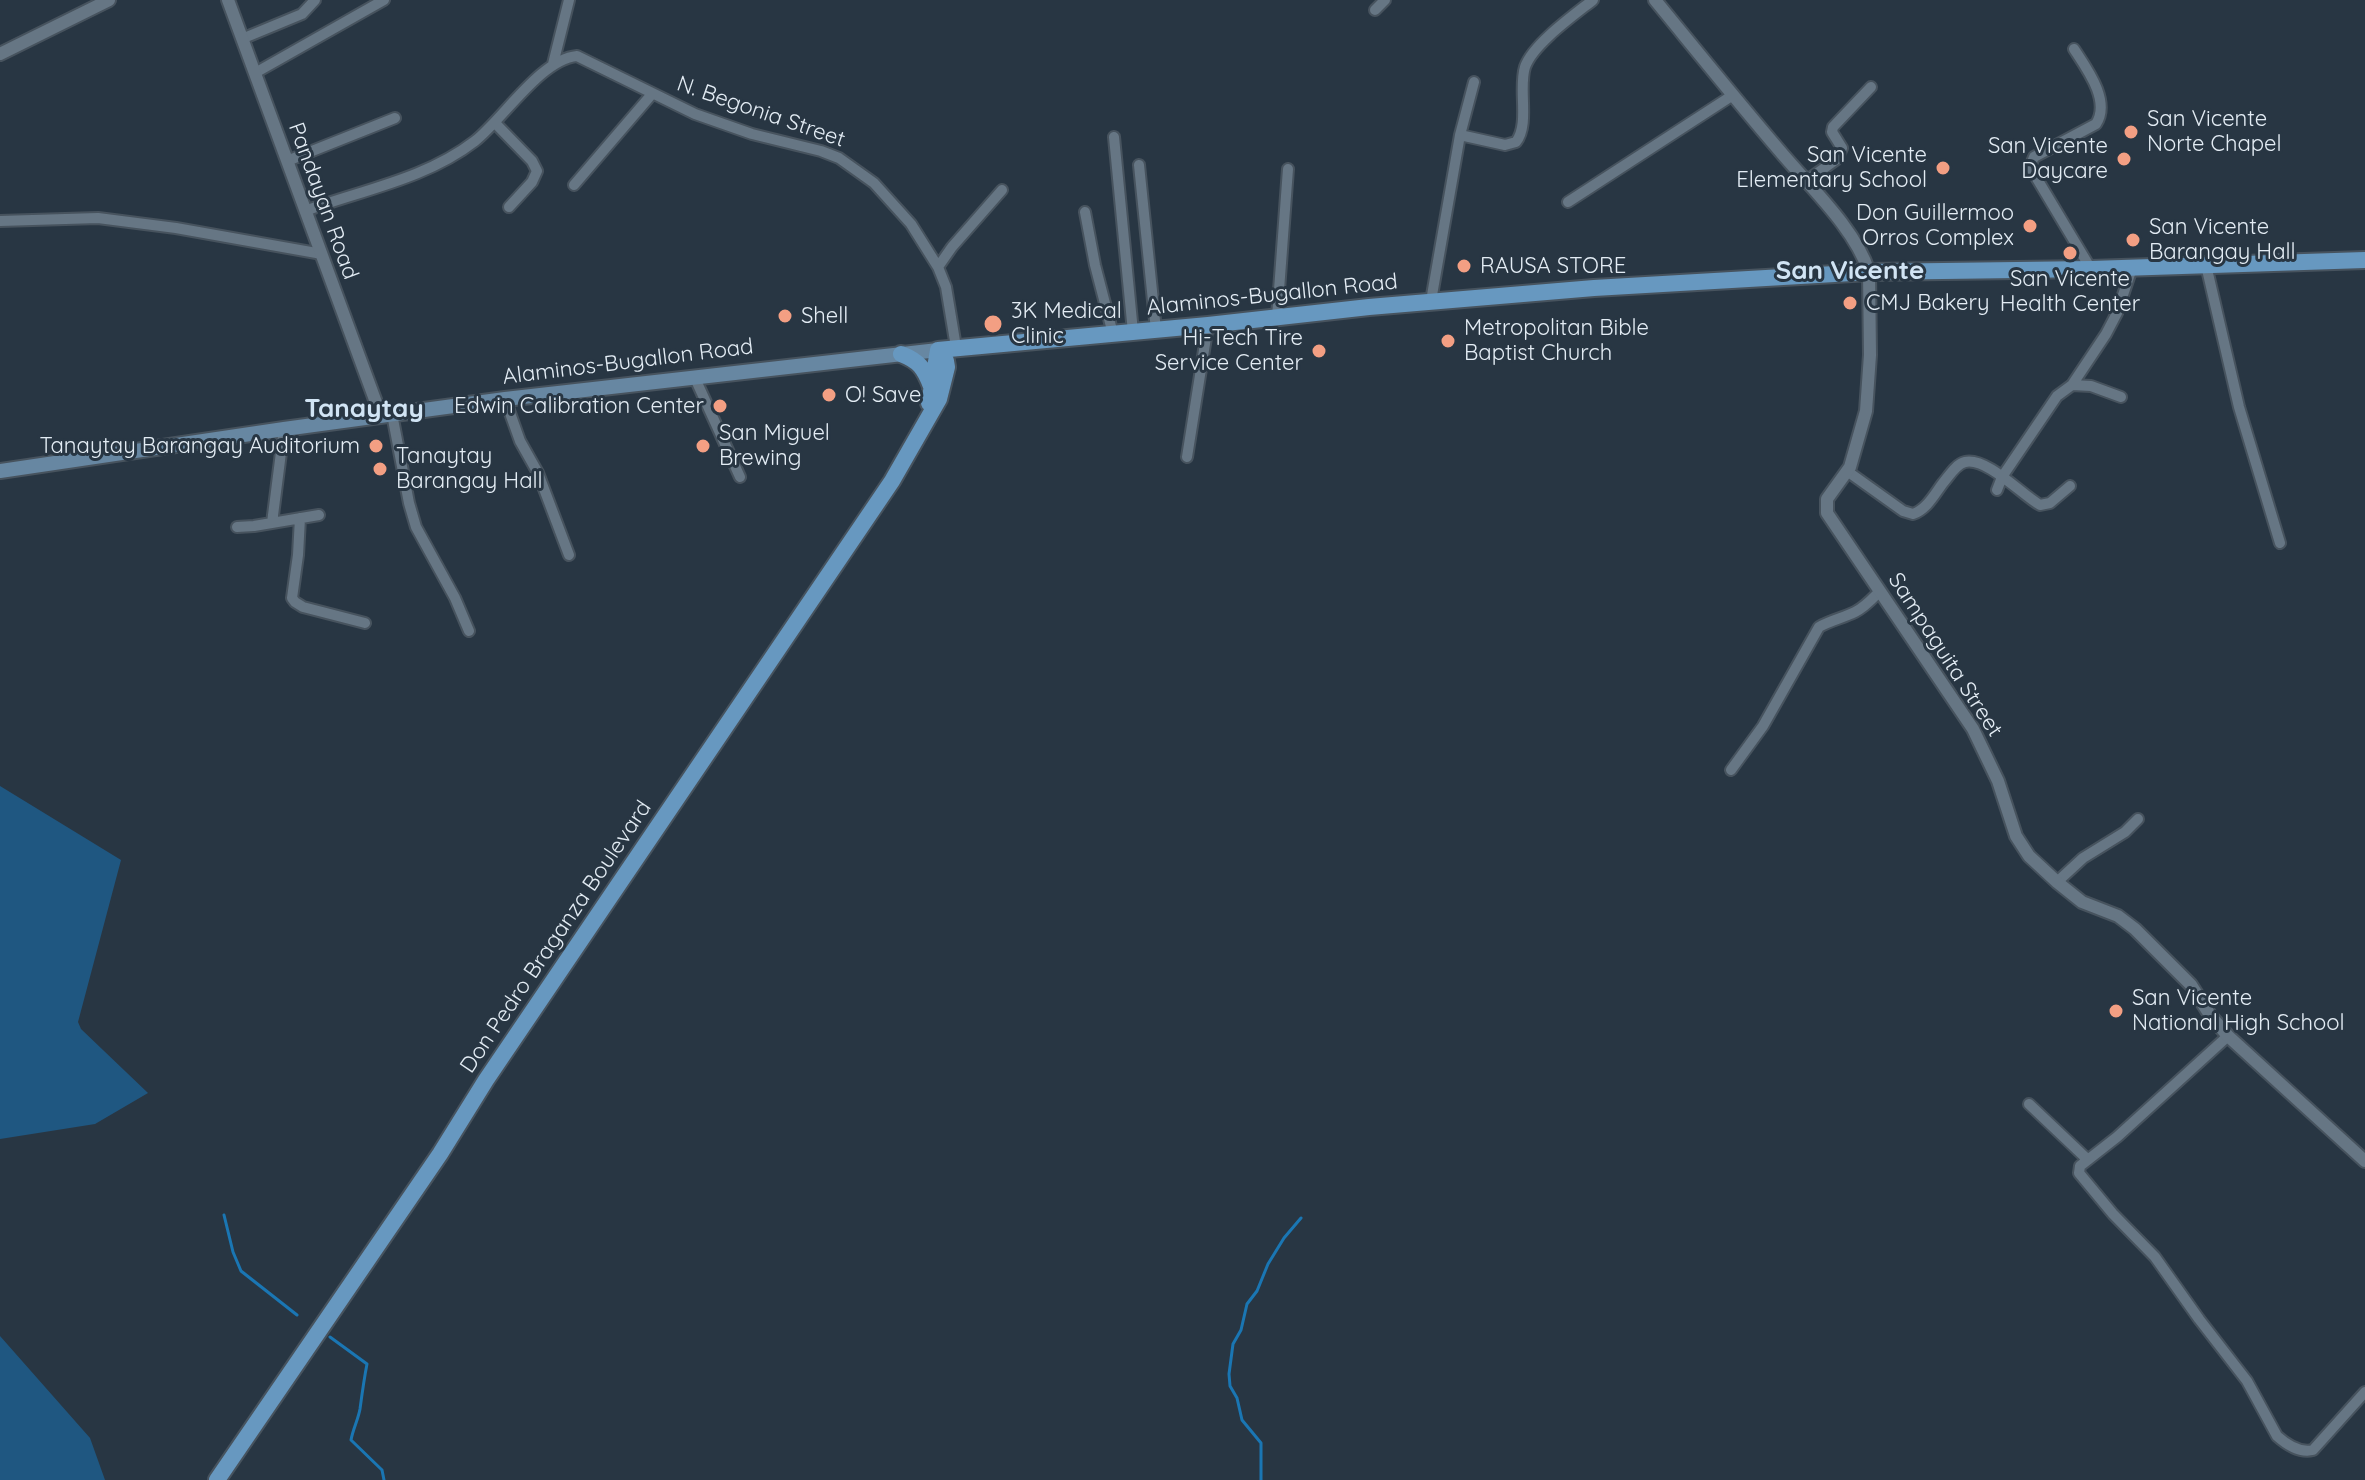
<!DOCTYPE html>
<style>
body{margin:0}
canvas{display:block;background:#283643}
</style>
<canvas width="2365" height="1480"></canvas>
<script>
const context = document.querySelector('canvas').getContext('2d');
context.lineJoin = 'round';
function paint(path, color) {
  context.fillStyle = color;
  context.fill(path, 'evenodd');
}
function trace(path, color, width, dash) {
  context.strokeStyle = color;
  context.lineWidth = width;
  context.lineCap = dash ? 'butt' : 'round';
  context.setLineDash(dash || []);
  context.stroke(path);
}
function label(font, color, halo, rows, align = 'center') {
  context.font = font + ' Quicksand,sans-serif';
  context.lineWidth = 6;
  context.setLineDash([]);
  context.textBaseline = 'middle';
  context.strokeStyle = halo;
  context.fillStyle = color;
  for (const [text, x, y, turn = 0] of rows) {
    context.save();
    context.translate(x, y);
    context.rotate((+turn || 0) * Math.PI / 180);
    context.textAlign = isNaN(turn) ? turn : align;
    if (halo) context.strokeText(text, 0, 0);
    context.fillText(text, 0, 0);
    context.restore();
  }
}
const green = new Path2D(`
 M0 786 121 860 78 1022 81 1029 148 1093 95 1124 0 1139Z
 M0 1336 90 1438 105 1480H0Z`);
const stream = new Path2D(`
 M224 1215 233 1252 241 1271 297 1315
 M330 1337 367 1364C364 1379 362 1394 360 1409 358 1420 353 1429 351 1440L382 1470 384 1480
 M1261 1480V1443L1242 1420 1237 1398 1230 1386 1229 1374 1233 1344 1241 1330 1247 1304 1257 1291 1268 1264 1284 1238 1301 1218`);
const minor = new Path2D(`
 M1375 10 1385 0
 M244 38 302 14 315 0
 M2074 49C2087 69 2111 101 2096 124L2034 157 2030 167 2091 269
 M553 64 569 0
 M255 73 384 0
 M495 123 532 161 537 171 532 182 509 207
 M1460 135 1505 145 1516 142C1530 124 1518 89 1525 67 1533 44 1574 15 1593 0
 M1114 137 1133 332
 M287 161 395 118
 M1139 165 1156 330
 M1806 181 1837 159 1842 148 1832 132 1833 127 1871 87
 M574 185 652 94
 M1568 202 1733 95
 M305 211C362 190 426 179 475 141 503 119 541 59 577 56L695 114 752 134 821 151 839 158 874 183 911 224 938 267 946 287 956 347
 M1085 212 1095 265 1113 334
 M0 221 98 218 176 228 322 254
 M2206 265 2239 407 2280 543
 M938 267 952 247 1002 190
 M1431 301 1460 135 1474 82
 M1277 317 1288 169
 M694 376 740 477
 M2072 385 2091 386 2121 397
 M505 399 520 441 538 473 569 555
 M392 414 409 503 416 527 455 598 469 631
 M1187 457 1208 325
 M1847 471 1903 511 1913 514C1927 509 1934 495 1943 483 1949 476 1956 464 1965 462 1987 457 2022 495 2040 505L2050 503 2070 486
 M1997 490 2002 477 2057 396 2072 385 2106 334 2117 313 2132 268
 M300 518 298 555 292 598 295 602 303 607 365 623
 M272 523 284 429
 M237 527 254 526 319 515
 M1731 770 1763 726 1819 627C1831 620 1843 618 1855 612 1865 607 1872 599 1880 591
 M2057 882 2083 858 2125 832 2138 819
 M2228 1036 2117 1137 2080 1166 2079 1173 2113 1214 2155 1257 2199 1319 2247 1381 2277 1436C2287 1445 2300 1453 2313 1450L2365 1392
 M2029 1104 2087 1159`);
const tertiary = new Path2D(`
 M228 0 381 416
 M1655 0C1696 50 1737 101 1779 150 1809 186 1855 228 1869 272L1870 355 1866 411 1850 467 1827 499V513L1973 729 1998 781 2016 836 2029 856 2057 882 2082 902 2118 916 2135 929 2191 985 2210 1015 2228 1036 2365 1161
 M0 54 109 0`);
const secondary = new Path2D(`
 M0 471 284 429 505 399 938 350`);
const primary = new Path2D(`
 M938 350 1208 325 1369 307 1594 288 1869 272 2091 269 2365 260
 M901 354C919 361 924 368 931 386
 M929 403 938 350
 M217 1480 440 1154 486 1080 892 481 939 399 947 367 946 361 938 350`);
const markers = [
 [2131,132,8,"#f39f83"],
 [2124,159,8,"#f39f83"],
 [1943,168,8,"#f39f83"],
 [2030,226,8,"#f39f83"],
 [2133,240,8,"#f39f83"],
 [2070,253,8,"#f39f83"],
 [1464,266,8,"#f39f83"],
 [1850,303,8,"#f39f83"],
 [785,316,8,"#f39f83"],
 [993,324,10,"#f39f83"],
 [1448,341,8,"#f39f83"],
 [1319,351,8,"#f39f83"],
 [829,395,8,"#f39f83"],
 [720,406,8,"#f39f83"],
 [376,446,8,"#f39f83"],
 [703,446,8,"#f39f83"],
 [380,469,8,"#f39f83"],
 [2116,1011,8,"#f39f83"]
];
const streetNames = [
 ["N. Begonia Street",761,112,19],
 ["Pandayan Road",323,201,70],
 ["Alaminos-Bugallon Road",1272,295,-6],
 ["Alaminos-Bugallon Road",628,362,-7],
 ["Sampaguita Street",1945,655,57],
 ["Don Pedro Braganza Boulevard",556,937,-56]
];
const poiNames = [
 ["San Vicente",2147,119],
 ["Norte Chapel",2147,144],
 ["San Vicente",2108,146,"right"],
 ["Daycare",2108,171,"right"],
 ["San Vicente",1927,155,"right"],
 ["Elementary School",1927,180,"right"],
 ["Don Guillermoo",2014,213,"right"],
 ["Orros Complex",2014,238,"right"],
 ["San Vicente",2149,227],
 ["Barangay Hall",2149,252],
 ["RAUSA STORE",1480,266],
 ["San Vicente",2070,279,"center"],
 ["Health Center",2070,304,"center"],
 ["CMJ Bakery",1866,303],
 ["3K Medical",1011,311],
 ["Clinic",1011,336],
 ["Shell",801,316],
 ["Metropolitan Bible",1464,328],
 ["Baptist Church",1464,353],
 ["Hi-Tech Tire",1303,338,"right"],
 ["Service Center",1303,363,"right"],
 ["O! Save",845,395],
 ["Edwin Calibration Center",704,406,"right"],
 ["San Miguel",719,433],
 ["Brewing",719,458],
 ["Tanaytay Barangay Auditorium",360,446,"right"],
 ["Tanaytay",396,456],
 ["Barangay Hall",396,481],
 ["San Vicente",2132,998],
 ["National High School",2132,1023]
];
const quarterNames = [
 ["San Vicente",1850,271],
 ["Tanaytay",364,409]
];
paint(green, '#1f5781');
trace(stream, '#1a76b3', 3);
trace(minor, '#47535e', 14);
trace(tertiary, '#47535e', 16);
trace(secondary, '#47535e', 18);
trace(primary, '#47535e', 20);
trace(minor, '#667684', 10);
trace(tertiary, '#667684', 12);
trace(secondary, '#6787a2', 14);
trace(primary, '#6798c0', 16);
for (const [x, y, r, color] of markers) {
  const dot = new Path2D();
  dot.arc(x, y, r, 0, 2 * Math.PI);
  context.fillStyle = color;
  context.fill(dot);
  trace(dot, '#283643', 3);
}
label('22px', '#e3ecf4', '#283643', streetNames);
label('22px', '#e3ecf4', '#283643', poiNames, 'left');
label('bold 26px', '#d1e4f4', '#283643', quarterNames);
</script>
